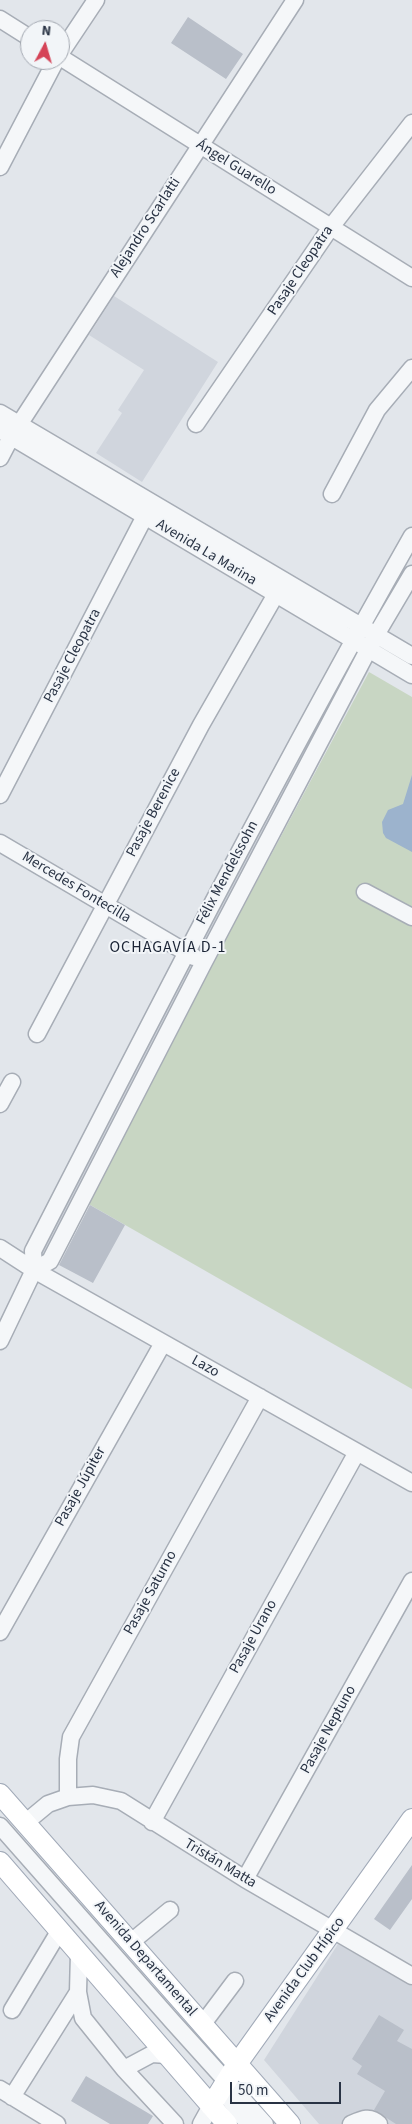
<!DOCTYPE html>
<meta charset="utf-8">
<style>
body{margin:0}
#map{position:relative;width:412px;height:2124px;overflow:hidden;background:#e2e6eb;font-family:"Source Sans 3",sans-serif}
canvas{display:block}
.north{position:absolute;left:20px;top:20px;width:50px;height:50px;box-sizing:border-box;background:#f2f5f8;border:1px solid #a2a7b0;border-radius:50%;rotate:6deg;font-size:14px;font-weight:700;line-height:20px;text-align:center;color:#293344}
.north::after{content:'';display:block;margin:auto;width:18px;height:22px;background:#d54357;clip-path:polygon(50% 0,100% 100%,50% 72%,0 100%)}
.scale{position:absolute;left:230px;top:2082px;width:111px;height:22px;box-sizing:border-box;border:2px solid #293344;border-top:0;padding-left:6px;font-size:15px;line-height:18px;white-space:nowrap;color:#293344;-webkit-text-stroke:4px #f2f5f8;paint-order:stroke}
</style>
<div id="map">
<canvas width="412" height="2124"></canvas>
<div class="north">N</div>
<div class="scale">50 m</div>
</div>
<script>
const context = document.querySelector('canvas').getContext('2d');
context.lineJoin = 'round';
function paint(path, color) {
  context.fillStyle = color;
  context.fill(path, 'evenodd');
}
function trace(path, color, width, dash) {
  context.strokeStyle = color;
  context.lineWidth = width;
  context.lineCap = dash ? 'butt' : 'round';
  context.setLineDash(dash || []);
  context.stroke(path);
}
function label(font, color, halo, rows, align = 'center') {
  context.font = font + ' "Source Sans 3",sans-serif';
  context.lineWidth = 4;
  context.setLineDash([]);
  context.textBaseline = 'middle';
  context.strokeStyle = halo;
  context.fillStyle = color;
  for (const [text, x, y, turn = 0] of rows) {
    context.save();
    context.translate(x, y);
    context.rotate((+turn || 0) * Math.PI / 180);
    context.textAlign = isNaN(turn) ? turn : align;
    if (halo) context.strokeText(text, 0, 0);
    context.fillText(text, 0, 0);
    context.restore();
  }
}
const built = new Path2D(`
 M114 296 218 362 142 482 96 453 122 413 118 410 144 370 89 335Z
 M346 658 369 670 54 1263 35 1250Z
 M338 1944 412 1986V2124H319L264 2060Z`);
const green = new Path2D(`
 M369 672 412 697V1389L85 1202Z`);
const water = new Path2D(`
 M412 775V852L386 838 383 833 382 822 388 810 403 804Z`);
const building = new Path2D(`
 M188 17 243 54 226 79 171 43Z
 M90 1205 125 1225 93 1283 59 1265Z
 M412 1865V1899L390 1930 374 1919Z
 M379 2015 404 2030 397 2041 412 2049V2124H396L374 2110 385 2091 357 2074 362 2066 352 2059Z
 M86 2076 153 2116 148 2124H110L71 2101Z`);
const minor = new Path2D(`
 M0 19 30 38
 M60 54 96 0
 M60 57 412 278
 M0 167 56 60
 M0 413 412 656
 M196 424 331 227 412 123
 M0 430 412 675
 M0 458 11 437 295 0
 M332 494 377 410 412 368
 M0 795 145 516
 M0 843 194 957
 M365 892 412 917
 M37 1034 201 725 276 594
 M0 1104 12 1082
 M0 1248 34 1270 412 1483
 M34 1270 50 1261 204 962 376 635 412 574
 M0 1341 34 1270 33 1251C156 1011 279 770 412 536
 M0 1632 163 1343
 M68 1797V1759L71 1737 260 1397
 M152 1822 357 1452
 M25 1823 48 1804 68 1797 93 1795 121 1801 245 1879 412 1976
 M0 1826 172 2021 265 2124
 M245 1879 412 1581
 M130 1943 170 1910
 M79 1953 78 1992 83 2018 124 2069 152 2054 167 2055
 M12 2010 60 1930
 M202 2025 235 1981
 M124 2069 175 2124
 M0 2089 57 2124
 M227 2096 248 2124
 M12 2097 78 1992
 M201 2124 211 2106
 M351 2124C362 2119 370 2115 379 2124`);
const major = new Path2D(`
 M0 1794 290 2124
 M0 1862 227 2124
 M211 2106 237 2064 412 1819`);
const streetNames = [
 ["Ángel Guarello",236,168,32],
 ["Alejandro Scarlatti",146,228,-57],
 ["Pasaje Cleopatra",301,271,-56],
 ["Avenida La Marina",206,553,31],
 ["Pasaje Cleopatra",73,656,-62],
 ["Pasaje Berenice",154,813,-62],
 ["Félix Mendelssohn",228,873,-62],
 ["Mercedes Fontecilla",76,888,31],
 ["Lazo",205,1367,29],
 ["Pasaje Júpiter",81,1487,-61],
 ["Pasaje Saturno",151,1593,-61],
 ["Pasaje Urano",254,1637,-61],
 ["Pasaje Neptuno",329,1730,-61],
 ["Tristán Matta",220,1864,31],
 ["Avenida Departamental",145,1959,49],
 ["Avenida Club Hípico",305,1970,-54]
];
const neighbourhoodNames = [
 ["OCHAGAVÍA D-1",168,948]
];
paint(built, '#d0d5dd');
paint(green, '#c8d6c3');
paint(water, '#9cb3cd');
paint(building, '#b9bfc9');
trace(minor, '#a7adb6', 19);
trace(major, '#a1aab8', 22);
trace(minor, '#f5f7f9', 16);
trace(major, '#fff', 20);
label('15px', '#293344', '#f2f5f8', streetNames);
context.letterSpacing = '1px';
label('16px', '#1b2435', '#f2f5f8', neighbourhoodNames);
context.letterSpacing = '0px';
</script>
